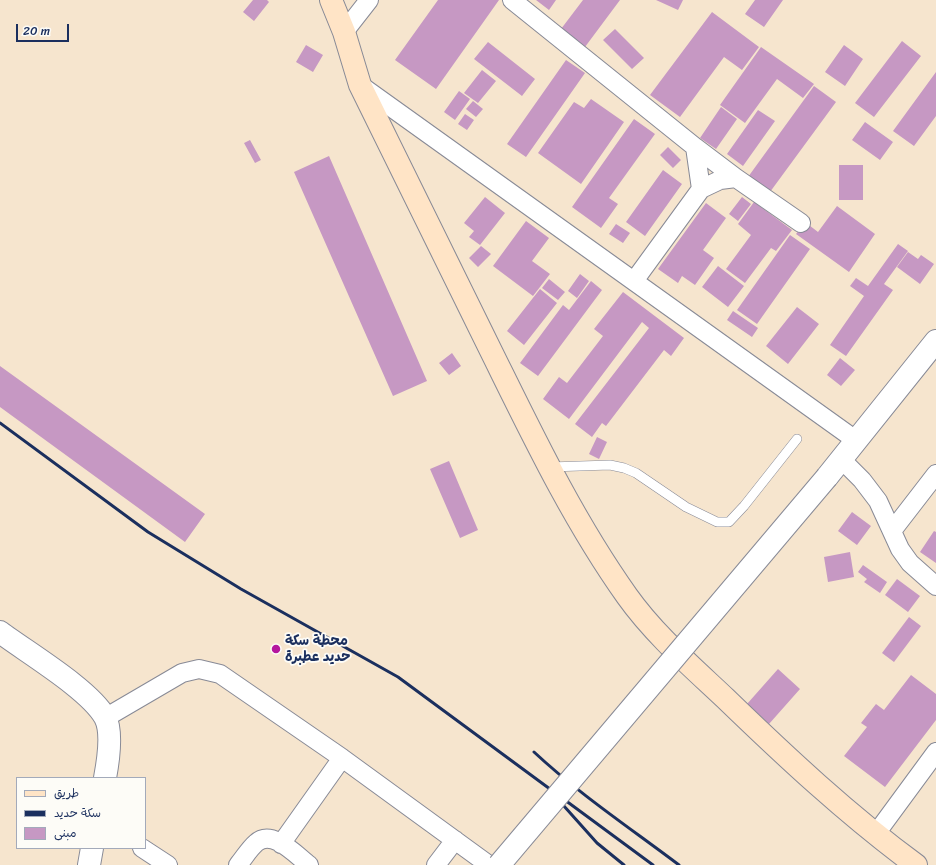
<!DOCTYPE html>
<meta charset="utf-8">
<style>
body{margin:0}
#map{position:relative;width:936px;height:865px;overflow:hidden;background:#f6e5ce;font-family:Sriracha,"Playpen Sans Arabic",sans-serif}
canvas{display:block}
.legend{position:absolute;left:16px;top:777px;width:130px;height:72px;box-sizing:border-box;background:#fdfcf7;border:1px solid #a3aaba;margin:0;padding:5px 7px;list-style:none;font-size:12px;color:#1b2f5e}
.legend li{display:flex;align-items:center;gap:8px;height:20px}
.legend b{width:20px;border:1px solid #a3aaba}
.scale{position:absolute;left:16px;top:24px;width:53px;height:18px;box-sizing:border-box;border:2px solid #1b2f5e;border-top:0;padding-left:5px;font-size:12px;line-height:14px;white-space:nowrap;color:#1b2f5e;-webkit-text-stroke:3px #fdfcf7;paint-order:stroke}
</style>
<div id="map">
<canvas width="936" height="865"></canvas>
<ul class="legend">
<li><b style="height:5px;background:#ffe4c6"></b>طريق</li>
<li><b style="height:5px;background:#1b2f5e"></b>سكة حديد</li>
<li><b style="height:11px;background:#c698c3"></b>مبنى</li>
</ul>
<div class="scale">20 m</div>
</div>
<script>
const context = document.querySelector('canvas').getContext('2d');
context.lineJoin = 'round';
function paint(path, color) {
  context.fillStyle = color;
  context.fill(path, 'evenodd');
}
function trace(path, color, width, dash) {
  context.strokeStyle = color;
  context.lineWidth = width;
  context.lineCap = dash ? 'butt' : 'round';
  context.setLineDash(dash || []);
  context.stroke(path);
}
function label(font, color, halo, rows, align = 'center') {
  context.font = font + ' Sriracha,"Playpen Sans Arabic",sans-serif';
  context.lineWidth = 3.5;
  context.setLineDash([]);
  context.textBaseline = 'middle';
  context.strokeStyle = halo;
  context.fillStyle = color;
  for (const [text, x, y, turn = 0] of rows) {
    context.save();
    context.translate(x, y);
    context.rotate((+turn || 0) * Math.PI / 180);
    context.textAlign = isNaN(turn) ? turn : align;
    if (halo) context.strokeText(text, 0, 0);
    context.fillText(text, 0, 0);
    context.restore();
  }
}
const building = new Path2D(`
 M253 0H267L269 2 254 21 243 12Z
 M438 0H499L436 89 395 60Z
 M536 0H556L549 10Z
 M583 0H620L585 47 561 29Z
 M656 0H683L678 10Z
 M755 0H783L764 27 745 14Z
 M712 12 759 47 742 70 724 57 680 117 650 95Z
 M615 29 644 58 632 69 603 40Z
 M902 41 921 56 874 117 855 103Z
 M488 42 535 79 522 96 474 59Z
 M306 45 323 55 313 72 296 62Z
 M844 45 863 59 845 86 825 72Z
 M761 47 814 84 803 98 777 79 745 123 720 105Z
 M566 60 585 73 526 157 507 144Z
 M482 70 496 81 478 103 464 93Z
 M936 72V116L914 146 893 131Z
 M814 86 836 102 770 192 748 177Z
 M459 91 470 99 455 120 444 112Z
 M591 99 624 122 581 184 538 153 574 102 584 108Z
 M473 101 483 109 476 117 466 109Z
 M721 107 737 119 716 149 700 138Z
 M758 110 775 121 743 166 727 154Z
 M465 114 474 120 467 130 458 124Z
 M634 119 655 134 609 198 618 204 601 228 572 207Z
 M865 122 893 142 880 160 852 140Z
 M250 140 261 160 255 163 244 143Z
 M668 147 681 160 673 168 660 155Z
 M329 156 427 381 393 396 294 172Z
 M839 165H863V200H839Z
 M663 170 682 184 645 236 626 222Z
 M485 197 505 213 480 245 469 237 474 231 464 223Z
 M742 197 751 204 738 221 729 214Z
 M754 202 792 230 776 251 771 248 745 283 726 269 751 235 738 224Z
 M706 203 726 218 703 250 714 258 695 285 682 276 678 283 658 269Z
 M837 206 875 234 849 272 796 234 805 222 818 232Z
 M526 221 549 238 532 261 550 274 533 296 493 266Z
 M616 224 630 233 623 243 609 234Z
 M790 235 810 249 757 324 737 310Z
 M898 244 908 251 884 284 893 290 846 356 830 345 864 296 850 286 856 278 868 286Z
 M481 246 491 254 478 267 469 258Z
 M908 252 918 259 921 255 934 264 920 284 897 267Z
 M718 266 744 286 728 307 702 287Z
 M580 274 589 281 577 298 568 291Z
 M549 279 565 292 558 300 542 288Z
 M591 281 602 290 538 376 520 363 563 305 569 310Z
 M540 289 557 303 524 345 507 331Z
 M623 292 684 338 671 356 664 350 606 426 602 423 592 437 575 424 649 328 642 322 569 419 543 399 559 377 567 383 603 336 594 329Z
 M797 307 819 324 788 364 766 346Z
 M733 311 758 328 752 337 727 320Z
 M452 353 461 366 449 375 439 363Z
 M840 358 855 370 841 386 827 375Z
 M0 366 205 514 185 542 0 407Z
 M597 437 607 442 599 459 589 454Z
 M449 461 478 530 460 538 430 469Z
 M852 512 871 526 857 545 838 531Z
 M934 531 936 532V563L920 552Z
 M850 552 854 577 828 582 824 557Z
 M863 565 887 582 880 593 864 582 867 579 858 572Z
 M897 579 920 596 908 612 885 595Z
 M909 617 921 626 894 662 882 653Z
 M778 669 800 689 769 724 747 704Z
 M911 675 936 694V720L885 787 844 756 867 727 861 723 876 704 884 710Z`);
const service = new Path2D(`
 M550 467 610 465 624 468 636 473 686 507 717 522H729L744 506 797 439`);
const minor = new Path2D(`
 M512 0 695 147 701 189 634 281
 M344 32 369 0
 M360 85 857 441
 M695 147 736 178
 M701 189 720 180 736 178 801 223
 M841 459 862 480 878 501 900 549 910 563 936 586
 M892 531 936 474
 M105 718 182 673 199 669 220 674 342 758 489 865
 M875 835 936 752
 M281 844 342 758
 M142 848 168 865
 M238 865C244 858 249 849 256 843 272 828 296 855 309 865
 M436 865 455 840`);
const tertiary = new Path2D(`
 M827 477 936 341
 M0 632C28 653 89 689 105 717 113 732 108 762 105 778
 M89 865 92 848`);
const secondary = new Path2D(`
 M331 0 344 32 360 85C404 174 448 264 492 353 533 436 573 520 627 596 654 634 691 666 725 698 786 757 848 815 916 865`);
const rail = new Path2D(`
 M0 423 148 532 241 589 398 677 653 865
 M534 752C579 794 630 828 679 865
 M555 796 597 843 624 865`);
const tertiaryBridge = new Path2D(`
 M499 865 827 477`);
const markers = [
 [276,649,5,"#b5179e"]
];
const poiNames = [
 ["محطة سكة",285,641],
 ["حديد عطبرة",285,657]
];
paint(building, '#c698c3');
trace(service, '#888a96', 10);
trace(minor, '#888a96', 20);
trace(tertiary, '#888a96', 24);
trace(secondary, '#888a96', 24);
trace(service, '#fff', 9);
trace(minor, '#fff', 18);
trace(tertiary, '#fff', 22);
trace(secondary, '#ffe4c6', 22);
trace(rail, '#1b2f5e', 3);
trace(tertiaryBridge, '#888a96', 24, []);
trace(tertiaryBridge, '#fff', 22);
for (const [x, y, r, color] of markers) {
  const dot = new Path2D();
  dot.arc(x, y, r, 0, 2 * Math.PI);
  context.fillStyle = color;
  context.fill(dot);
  trace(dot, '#fdfcf7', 1.5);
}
label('bold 14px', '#1b2f5e', '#fdfcf7', poiNames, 'left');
</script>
